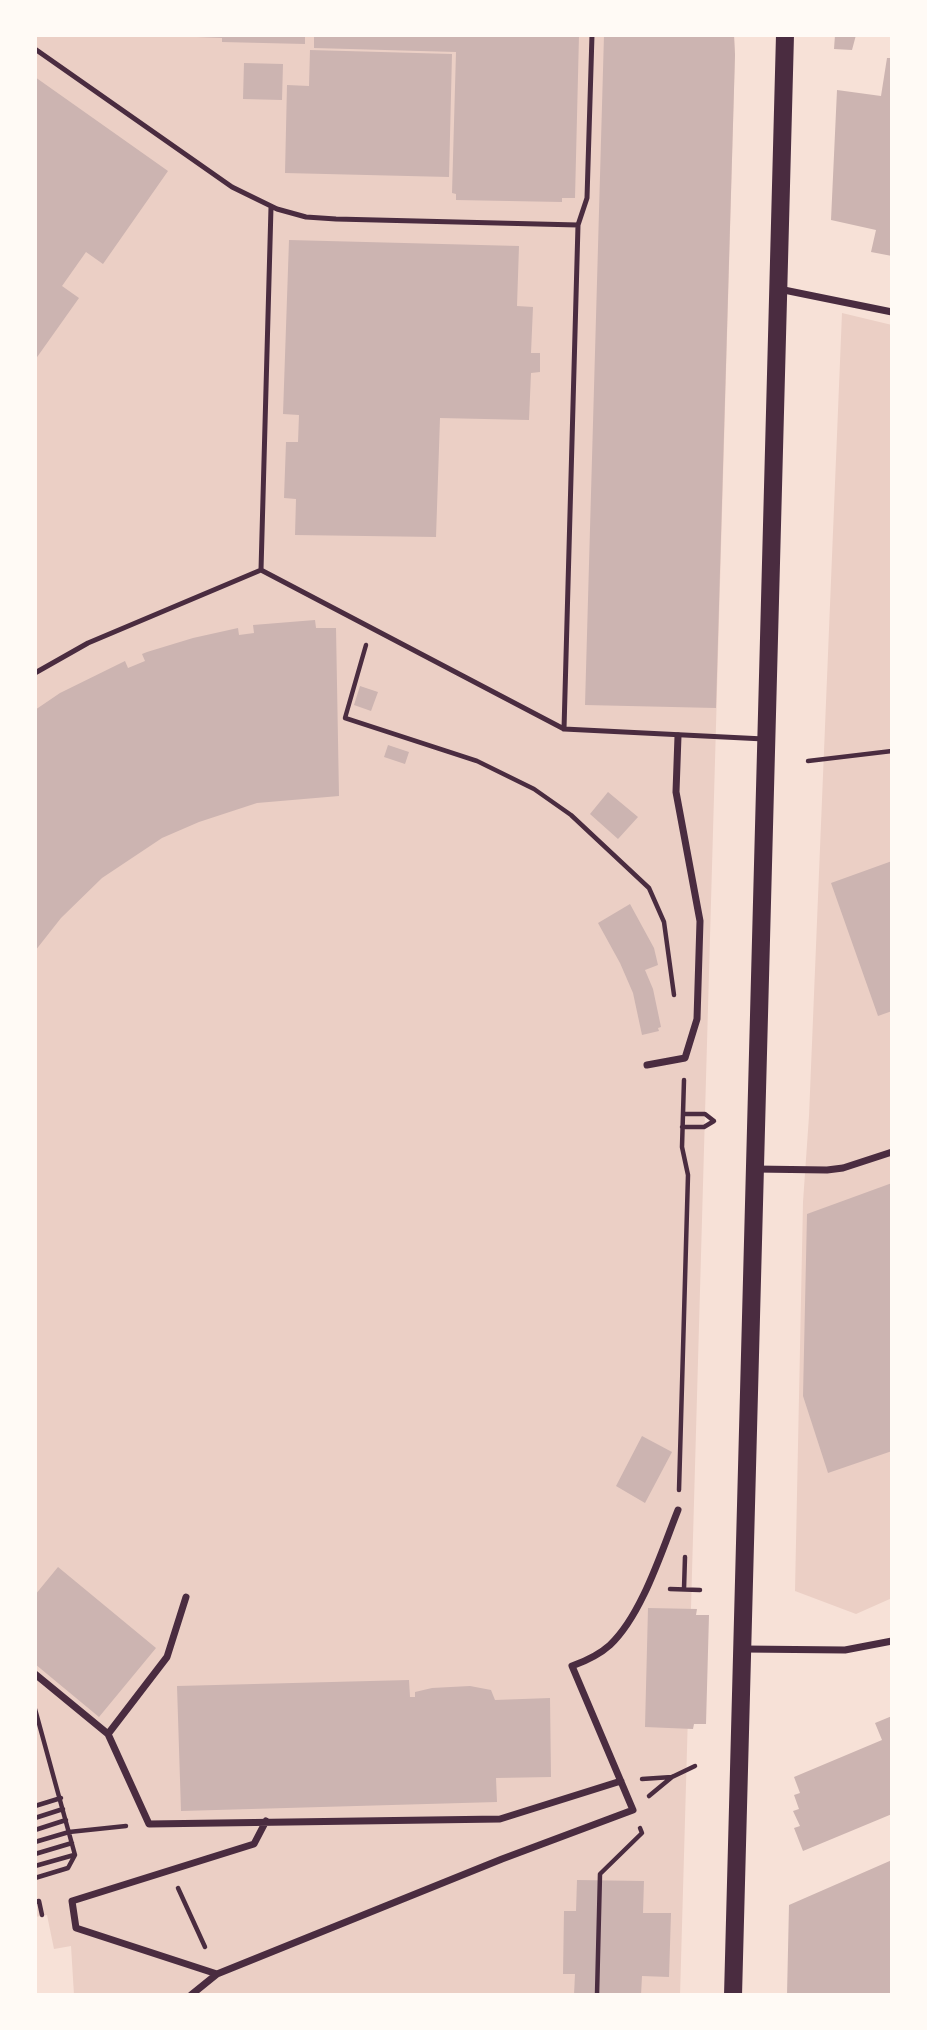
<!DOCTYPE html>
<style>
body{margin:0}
#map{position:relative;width:927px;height:2030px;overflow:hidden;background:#f7e1d7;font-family:"Noto Serif",serif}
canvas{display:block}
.frame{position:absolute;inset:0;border:37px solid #fffaf5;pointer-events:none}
</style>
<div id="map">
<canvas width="927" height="2030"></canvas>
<div class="frame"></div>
</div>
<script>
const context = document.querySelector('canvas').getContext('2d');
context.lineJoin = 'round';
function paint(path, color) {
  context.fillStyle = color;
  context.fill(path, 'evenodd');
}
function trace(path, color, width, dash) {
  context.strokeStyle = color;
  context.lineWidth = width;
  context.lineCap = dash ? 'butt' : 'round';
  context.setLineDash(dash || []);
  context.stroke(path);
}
const green = new Path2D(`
 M35 35H734L735 55 680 1995H74L71 1946 54 1949 47 1915 35 1917Z
 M842 313 892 325V1598L856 1614 795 1591 803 1202 809 1116Z`);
const building = new Path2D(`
 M197 35H305V44L222 42V38L197 37Z
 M314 35H579L575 198H562V202L456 200V194L452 193 456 52 314 48Z
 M604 35H734L735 55 716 708 585 705Z
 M835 35H856L852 50 834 49Z
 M310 50 452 54 449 177 285 173 287 85 309 86Z
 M887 58H892V256L871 252 876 230 831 220 837 90 881 96Z
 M244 63 283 64 282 100 243 99Z
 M35 77 168 171 103 264 86 252 62 286 79 298 35 360Z
 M289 240 519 246 517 306 533 307 531 353H540V372L531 373 529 420 440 418 436 537 295 535 296 499 284 498 286 442H298L299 415 283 414Z
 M315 620 316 628H336L339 796 257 803 199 822 162 838 102 878 61 918 35 951V710L60 693 125 661 128 668 145 661 142 654 147 652 193 638 238 628 239 635 254 633 253 625Z
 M360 686 378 692 371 711 354 705Z
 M388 745 409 752 405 764 384 757Z
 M608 792 638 817 618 839 590 814Z
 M892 861V1011L878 1016 831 883Z
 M630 904 654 948 658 965 645 970 653 989 661 1027 658 1028 659 1031 642 1035 633 993 620 963 598 923Z
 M892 1183V1451L828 1473 803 1396 807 1214Z
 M642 1436 672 1452 645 1503 616 1486Z
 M58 1567 156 1648 99 1717 35 1664V1595Z
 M648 1608 697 1609 696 1615H709L706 1724H694L693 1729 645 1727Z
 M409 1680 410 1697H415V1692L432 1688 470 1686 491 1690 495 1700 550 1698 551 1777 496 1778 497 1802 181 1811 177 1686Z
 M892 1716V1814L803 1851 794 1828 800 1826 793 1811 799 1809 794 1795 800 1793 794 1777 882 1740 875 1723Z
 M892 1860V1995H787L789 1905Z
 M577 1880 644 1881 643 1913H671L669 1977 642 1976 641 1995H574L575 1974H563L564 1911H576Z`);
const path = new Path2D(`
 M366 645 345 718 477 761 534 789 571 815 649 888 664 922 674 995
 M808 761 892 751
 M682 1127H704L714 1121 705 1114H683
 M679 1490 688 1175 682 1147 684 1080
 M670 1589 700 1590
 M684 1589 685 1557
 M35 1709 75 1855 68 1868 35 1878
 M642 1779 672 1777 695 1766
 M649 1796 672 1777
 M35 1806 61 1798
 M35 1818 63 1809
 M35 1830 66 1820
 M35 1842 69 1832 126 1826
 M35 1854 72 1843
 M35 1866 74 1855
 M178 1888 205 1947
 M35 1902 39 1901 42 1915
 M597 1995 600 1874 642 1833 640 1828`);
const service = new Path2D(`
 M35 49 232 187 277 209 306 217 336 219 578 225 564 729
 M578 225 587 198 592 35
 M261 570 564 729 764 739
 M261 570 271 207
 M35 673 88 643 261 570`);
const minor = new Path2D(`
 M779 289 892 312
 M647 1065 685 1058 697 1019 700 921 676 792 678 736
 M755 1169 827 1170 843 1168 892 1152
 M744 1649 845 1650 892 1641
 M35 1674 108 1734 149 1824 500 1819 621 1781
 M108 1734 167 1657 186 1597
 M217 1974 76 1928 72 1901 254 1844 266 1821
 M191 1995 217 1974 502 1859 633 1810 572 1666C586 1661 599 1655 610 1645 642 1615 662 1550 678 1510`);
const primary = new Path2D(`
 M733 1995 785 35`);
paint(green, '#ebcfc5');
paint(building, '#ccb4b1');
trace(path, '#4a2c40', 4.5);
trace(service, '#4a2c40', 5);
trace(minor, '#4a2c40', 7);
trace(primary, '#4a2c40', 18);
</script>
